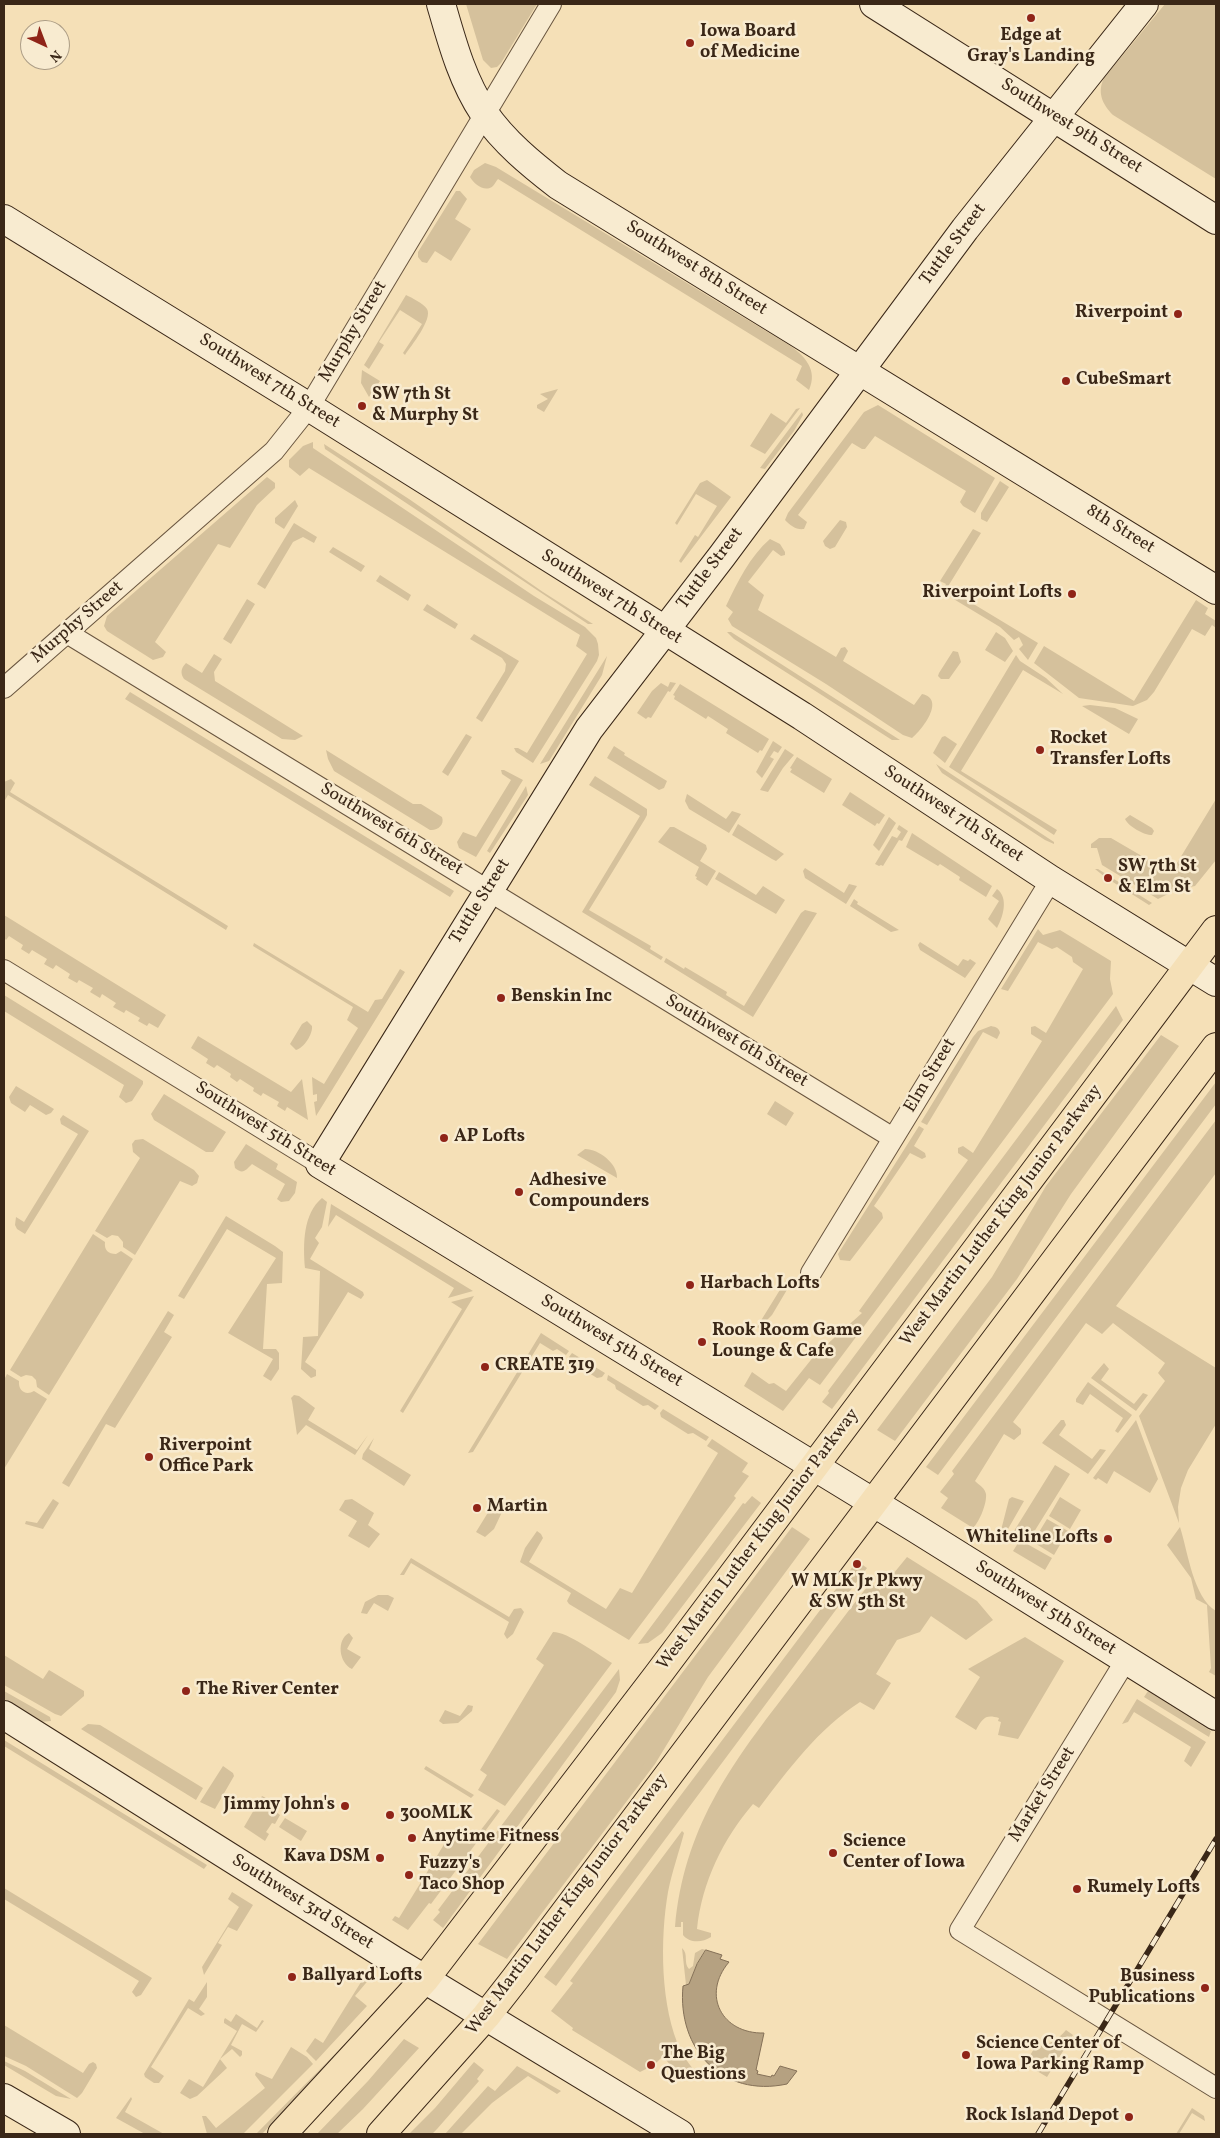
<!DOCTYPE html>
<style>
body{margin:0}
#map{position:relative;width:1220px;height:2138px;overflow:hidden;background:#f5e0b7;font-family:Vollkorn,serif}
canvas{display:block}
.frame{position:absolute;inset:0;border:5px solid #3a2717;pointer-events:none}
.north{position:absolute;left:20px;top:20px;width:50px;height:50px;box-sizing:border-box;background:#f8ebd0;border:1px solid #ac9d86;border-radius:50%;rotate:137deg;font-size:14px;font-weight:700;line-height:20px;text-align:center;color:#3a2717}
.north::after{content:'';display:block;margin:auto;width:18px;height:22px;background:#8f2418;clip-path:polygon(50% 0,100% 100%,50% 72%,0 100%)}
</style>
<div id="map">
<canvas width="1220" height="2138"></canvas>
<div class="frame"></div>
<div class="north">N</div>
</div>
<script>
const context = document.querySelector('canvas').getContext('2d');
context.lineJoin = 'round';
function paint(path, color) {
  context.fillStyle = color;
  context.fill(path, 'evenodd');
}
function trace(path, color, width, dash) {
  context.strokeStyle = color;
  context.lineWidth = width;
  context.lineCap = dash ? 'butt' : 'round';
  context.setLineDash(dash || []);
  context.stroke(path);
}
function label(font, color, halo, rows, align = 'center') {
  context.font = font + ' Vollkorn,serif';
  context.lineWidth = 5;
  context.setLineDash([]);
  context.textBaseline = 'middle';
  context.strokeStyle = halo;
  context.fillStyle = color;
  for (const [text, x, y, turn = 0] of rows) {
    context.save();
    context.translate(x, y);
    context.rotate((+turn || 0) * Math.PI / 180);
    context.textAlign = isNaN(turn) ? turn : align;
    if (halo) context.strokeText(text, 0, 0);
    context.fillText(text, 0, 0);
    context.restore();
  }
}
const green = new Path2D(`
 M466 4H537L501 63 497 67 491 68 483 60Z
 M1165 4H1216V179L1113 115C1102 104 1097 92 1104 78Z
 M485 163 496 167 789 345C805 356 818 370 809 390L796 380 802 366 498 179C496 181 495 184 493 186 485 193 474 184 470 177L474 170Z
 M456 191H460L467 199 455 219 471 229 451 261 435 251 427 263 422 262 418 257V252Z
 M406 295C412 298 423 303 427 309 433 319 411 346 405 355L403 353 422 324 400 310 379 342 384 345 369 369 364 365Z
 M362 370 380 381 369 397 361 383Z
 M558 389 544 412 537 408V405L548 399 540 394Z
 M878 405 995 478 975 513 963 506 960 502 966 491 875 436 865 449H862L852 443 798 515 807 522 804 529C796 530 791 526 785 520L788 513 864 412Z
 M800 408 765 454 750 446 771 413 786 423 796 409Z
 M802 412 803 415 794 431 765 469 760 468Z
 M313 442V448L534 596 585 627 596 638 598 644 599 655 597 661 533 763 516 752 514 748H518L527 753 587 654 576 646 580 635 309 468 300 476 289 467V460L303 446Z
 M324 444 409 499 543 592 593 624H588L325 449Z
 M267 477 275 483V488L257 505 230 548 218 544 155 642 166 652 163 657 153 660 107 631 104 626 107 616Z
 M707 480 731 497 681 563 679 561 695 535 698 537 717 506 696 494 677 525 675 523 700 483Z
 M1000 481 1009 487 987 522 981 519V513Z
 M295 500 298 506 284 529 275 523V518Z
 M840 520 846 522 847 527 835 547 830 549 825 546 823 541Z
 M294 523 317 537 314 543 303 537 293 542 265 589 257 584Z
 M973 529 981 533 947 588 1038 643 1028 660 1019 649 1023 645 1019 637 1014 640 1000 627 942 592 946 584 940 581Z
 M770 539 780 544 785 552V555L781 556 773 550 748 582 764 595 758 610 836 657 841 648 845 647 848 651 843 661 914 705 922 694C946 699 922 730 912 738L903 735 826 684 732 626 728 619 733 612 726 606C737 583 750 556 770 539Z
 M333 547 365 566 361 572 329 552Z
 M380 575 411 595 408 601 376 581Z
 M247 599 255 604 231 644 223 639Z
 M1196 600 1208 608 1205 614 1216 621V628L1212 625 1205 636 1192 629 1154 692 1147 700 1133 706 1079 698 1034 663 1044 646 1134 701Z
 M427 604 458 624 455 629 423 610Z
 M727 632H731L900 740H892L734 639Z
 M996 632 1005 638 1013 651 1005 662 985 650Z
 M474 634 519 661 482 722 476 718 505 671 506 664 502 658 470 639Z
 M953 651 958 652 961 662 949 679H941L938 676 939 673Z
 M214 654 222 659 214 672 215 681 303 736 295 740 282 739 184 679C180 673 181 668 186 663L202 673Z
 M1016 655 1020 661 1046 678 1063 694 1023 670 961 771 1057 830 1054 835 949 767Z
 M607 656 602 675 549 761 540 764Z
 M670 682 676 683 670 692 668 691 651 718 648 717 646 719 637 713 652 691 661 683 668 687Z
 M680 684 769 739 762 751 760 750 758 753 726 733 728 729 708 716 706 719 674 699 675 696 673 695Z
 M130 692 454 891 450 897 125 699Z
 M1090 705 1115 708 1138 719 1129 734 1082 706Z
 M466 734 472 737 448 776 442 772Z
 M945 736 957 744 945 763 933 753 942 737Z
 M773 741 782 747 778 753 774 751 770 757 774 759 762 778 756 772Z
 M614 746 625 753 624 755 667 781 664 788 659 790 607 758Z
 M785 749 794 755 783 768 768 792 760 790Z
 M326 750 413 804H421L442 817C445 825 437 831 430 830L334 771 328 759Z
 M797 757 832 779 824 793 790 772 792 769 790 768Z
 M936 764 1054 842V844L1045 840 942 773Z
 M501 770H504L523 780 476 857 459 848 457 842 463 832 476 837 511 780 502 774Z
 M595 776 647 809V815L645 819 589 910 651 946 650 949 663 957 661 960 582 912 640 816 589 785Z
 M11 779 15 783 10 792 228 926 226 930 8 795 4 802V782Z
 M526 786 528 795 490 853 487 851Z
 M850 792 885 815 879 824 877 823 875 826 842 805Z
 M687 794 726 819 732 811 741 814 729 833 689 809 685 801Z
 M1216 799V860L1195 886 1176 890 1158 899 1102 865 1097 848H1091V844L1099 838H1111L1171 873Z
 M1130 815 1152 828 1154 831 1152 835C1144 835 1129 827 1125 819Z
 M889 817 896 823 879 851 873 845Z
 M738 824 784 854 776 861 772 859 732 835Z
 M899 825 908 831 902 841 899 840 883 866 881 865 879 866 875 864 892 836 897 838 901 832 897 829Z
 M670 827H674L706 845 707 849 700 861 716 871 707 886 696 879 697 877 695 876 699 867 658 842Z
 M912 833 992 886 986 897 959 880 960 877 940 864 938 866 906 847Z
 M805 868 844 893 849 884 857 886 846 904 805 878 803 871Z
 M1095 869H1098L1152 903 1149 905 1105 877Z
 M719 872 756 895 763 886 785 900 776 914 715 879Z
 M997 889C1009 898 1003 917 997 928L988 919 999 901 992 896Z
 M854 899 858 902 857 904 899 930 891 932 850 906Z
 M805 910 817 913 753 1017 664 962 666 958 684 969 685 967 727 992 726 995 744 1006 801 913Z
 M4 915 166 1015 158 1028 149 1023 147 1026 138 1021 140 1018 126 1010 124 1013 113 1007 116 1003 102 994 100 998 90 992 93 988 79 980 77 983 68 978 70 974 56 965 53 969 44 964 47 959 32 950 29 954 21 949 23 945 9 936 6 940 4 938Z
 M1038 929 1043 935 1060 930 1111 961 1110 979 1113 994 820 1385 809 1378 783 1411 744 1386 752 1372 769 1384 774 1383 786 1391 814 1356 862 1313 859 1311 968 1160 958 1153V1148L963 1146 973 1153 1042 1041 1031 1034V1027L1035 1026 1046 1033 1083 969 1073 962 1072 957 1057 947 1052 949 1038 942 1008 991 1001 989Z
 M920 942 958 966 963 959 968 961 970 959 976 963 965 978 920 950 918 945Z
 M254 943 368 1012 375 1000 382 999 400 969 405 972 316 1116 314 1102 317 1101V1094L313 1095 312 1077 324 1084 358 1028 347 1020 353 1007 253 946Z
 M4 995 143 1081V1084L132 1101 126 1103 119 1097 124 1085 4 1011Z
 M1116 1006 1123 1020 832 1409 822 1402 829 1393 828 1391Z
 M307 1021 312 1026C313 1034 304 1048 296 1050L290 1044 302 1024Z
 M991 1026C996 1027 999 1028 1000 1033L997 1039 983 1032 927 1125 921 1122 973 1037 978 1031Z
 M1161 1035 1179 1046 1071 1194 1017 1279 895 1441 877 1430 992 1277 1046 1186Z
 M198 1036 291 1092 302 1079 308 1120 287 1107 285 1111 277 1106 279 1102 263 1093 261 1096 253 1091 254 1088 240 1079 237 1082 230 1077 231 1074 217 1065 214 1068 206 1063 208 1059 191 1048Z
 M1216 1082V1104L938 1475 926 1467Z
 M16 1086 54 1109 51 1113 46 1115 30 1105 25 1112 11 1103 9 1097Z
 M164 1094 226 1132 213 1152H206L154 1120 151 1114Z
 M775 1101 794 1113 786 1126 767 1114Z
 M63 1115 89 1131 25 1234 17 1229 15 1225 16 1217 24 1222 78 1134 61 1124 60 1119Z
 M1216 1120V1173L1116 1306 1216 1368V1424L1188 1470 1181 1488 1178 1507 1179 1523 1139 1416 1165 1381 1158 1373 1165 1363 1113 1323 1102 1334 1086 1323 1013 1422 1021 1429V1434L1014 1440 1004 1434 975 1481C979 1485 985 1488 986 1494 987 1503 980 1521 973 1528L941 1508 948 1498 940 1492 954 1474 952 1471Z
 M919 1126 924 1129 914 1146 925 1153 926 1157 922 1159 910 1153 874 1206 882 1213 883 1218 850 1261 840 1260 838 1254Z
 M143 1139 194 1170 199 1176 197 1183 192 1186 180 1181 135 1255 123 1247V1242L118 1236 112 1235 107 1238 95 1231 140 1158 133 1152 132 1144 135 1140Z
 M246 1144 278 1164 276 1169 297 1182 295 1193 289 1201 281 1202 277 1199 285 1184 252 1164C246 1170 243 1175 235 1168L234 1162Z
 M585 1149C599 1149 618 1164 617 1178L577 1155Z
 M322 1198 327 1202 322 1227 315 1238 319 1243 310 1259 363 1292 364 1295 361 1299 348 1292 305 1362 316 1370V1376L311 1378 301 1369 303 1337 318 1336 320 1271 305 1268C303 1244 303 1214 322 1198Z
 M331 1204 473 1291 448 1298 454 1288 336 1215 328 1227Z
 M226 1216 275 1246 283 1252 282 1283 267 1284 263 1349H276L279 1353V1369L271 1381 263 1376 273 1359 228 1333 276 1258 227 1229 184 1299 178 1296Z
 M93 1234 105 1242C104 1250 108 1254 116 1254L121 1251 133 1259 49 1395 37 1387 36 1380 32 1376 26 1375 21 1377 10 1370Z
 M786 1280 791 1283 772 1315 759 1328 757 1327Z
 M474 1296 403 1413 400 1411 462 1309 451 1302Z
 M168 1311 174 1315 164 1332 172 1337 115 1428 106 1424 69 1487 62 1483Z
 M541 1333 569 1351 566 1355 557 1349 553 1351 540 1343 473 1452 468 1453Z
 M572 1353 605 1373 602 1377 597 1378 571 1362 569 1357Z
 M1104 1363 1109 1369 1101 1380 1134 1404 1143 1393 1148 1395 1136 1411 1091 1378Z
 M7 1374 19 1381C18 1391 26 1396 34 1391L47 1399 4 1469V1380Z
 M608 1375 659 1406 655 1410 648 1405 643 1406 616 1389 615 1385 607 1380Z
 M1088 1382 1132 1415 1118 1433 1115 1431 1123 1418 1090 1394 1083 1405 1076 1402V1399Z
 M294 1395 299 1396 315 1408 308 1420 357 1450 368 1435 355 1455 306 1425 297 1435 292 1401 291 1398Z
 M663 1409 709 1437 706 1441 693 1433 688 1434 661 1417 660 1413Z
 M1061 1420H1064L1066 1425 1059 1435 1092 1459 1100 1449 1106 1450 1088 1474 1042 1443Z
 M1136 1420 1158 1479 1150 1493 1114 1471 1107 1484 1098 1478 1096 1480 1093 1478Z
 M374 1438 369 1449 411 1475 404 1486 362 1459 363 1454Z
 M712 1439 748 1463 742 1472 749 1476 734 1496 736 1498 629 1640 569 1604 567 1601 571 1593 520 1562 525 1548 537 1531 541 1534 543 1538 529 1562 606 1609 620 1588 632 1593 718 1453 707 1446Z
 M1055 1465 1070 1474 1029 1540 1014 1531Z
 M752 1496 761 1503 662 1633 648 1643 638 1644 743 1503 745 1504Z
 M1012 1497 1024 1501 1000 1543 998 1542 1009 1499Z
 M1060 1497 1081 1510 1070 1529 1049 1516Z
 M53 1499 59 1503 43 1529 25 1524 26 1521 37 1523Z
 M352 1499 374 1513 368 1525 380 1534 369 1548 348 1536 357 1521 339 1510 345 1500Z
 M492 1506 502 1512 494 1529 485 1537 476 1532Z
 M1047 1519 1068 1531 1054 1555 1033 1542Z
 M792 1527 810 1539 708 1677 655 1764 507 1959 478 1944Z
 M1180 1527C1188 1552 1193 1597 1216 1611V1676L1209 1672 1211 1668 1207 1605 1196 1599 1191 1578 1167 1545Z
 M1020 1540 1052 1558 1045 1570 1013 1551Z
 M907 1557 977 1601 993 1620 966 1640 931 1616 920 1632 897 1640 876 1674 891 1683 874 1710 860 1702C818 1729 789 1769 759 1808L753 1804C723 1839 702 1882 697 1929L711 1933V1937C702 1943 689 1943 683 1935V1922H681V1927H675C684 1829 729 1767 787 1692 815 1655 842 1619 870 1583L880 1590Z
 M411 1558 509 1617 514 1609 521 1608 524 1612 513 1634 507 1639 504 1634 509 1622 411 1563 404 1575H400Z
 M857 1561 867 1568 556 1986 544 1977Z
 M378 1595H388L394 1598 388 1611 374 1603 367 1614 361 1613 365 1602Z
 M553 1632C568 1632 597 1654 612 1663L505 1806 478 1790 487 1775 480 1770 544 1665 536 1659Z
 M349 1633 353 1638 347 1649 361 1657 352 1669C339 1663 336 1640 349 1633Z
 M1025 1637 1064 1661 1018 1739 998 1735 1001 1722 998 1721 999 1718C985 1714 983 1718 976 1730L955 1717 980 1677 968 1669Z
 M4 1655 43 1679 49 1670 84 1691V1696L61 1716 55 1714 4 1685Z
 M619 1669 620 1680 616 1692 443 1928 433 1920 440 1912 438 1910Z
 M4 1691 50 1717 51 1721 40 1722 4 1699Z
 M1148 1691 1211 1731 1209 1737 1144 1697Z
 M1137 1699 1206 1742 1191 1767 1184 1761 1191 1747 1134 1712 1128 1722 1122 1724Z
 M468 1705 473 1706 472 1711 458 1723 443 1724 439 1721 445 1710 460 1716Z
 M88 1724 100 1725 203 1788 196 1800 81 1729Z
 M4 1740 207 1865 204 1869 4 1746Z
 M223 1766 233 1773 234 1776 215 1809 200 1802Z
 M426 1766 474 1795 471 1798 424 1769Z
 M262 1796 270 1800 274 1810 280 1815 275 1824 272 1823 266 1832 269 1834 265 1841 244 1827Z
 M497 1809 500 1811 431 1904 429 1903 408 1930 392 1920 395 1916 399 1918 451 1833 470 1844Z
 M285 1818 307 1831 301 1841 279 1827Z
 M682 1831 684 1833C679 1852 672 1872 668 1892 660 1938 660 2008 681 2051 685 2059 691 2066 696 2073L697 2075 692 2077 671 2066 663 2056 656 2063 648 2062V2068L640 2072 572 2030 573 2028 551 2011 573 1983 570 1981Z
 M4 1888 152 1978 141 1995 136 1997 132 1992 139 1981 4 1899Z
 M232 1892 253 1905 237 1931 228 1927 218 1943 222 1945 204 1975 202 1967 239 1907 228 1899Z
 M682 1948C689 1954 683 1963 689 1969L693 1966 695 1953 702 1949 706 1950 697 1964 689 1984 686 1985Z
 M366 1974 371 1977 355 1996 367 2006 316 2061 306 2051 315 2038 323 2043Z
 M207 1982V1997L199 2009 205 2014 201 2016 188 2008 151 2067 164 2076 159 2083H154L145 2077 144 2074 189 1999 194 2002Z
 M236 2014 257 2028 262 2020 264 2021 256 2032 242 2024 231 2045 242 2051V2055L240 2057 232 2049 220 2059 227 2068 197 2096 190 2099 180 2093 189 2079 203 2087 237 2031 224 2023V2020L225 2018 231 2022Z
 M4 2025 83 2073 89 2064 93 2062 96 2064 97 2068 82 2093 77 2098 26 2066 4 2056Z
 M1066 2030 1073 2035 1047 2077 1025 2064 1035 2047C1048 2045 1058 2040 1066 2030Z
 M404 2039 419 2048 363 2109 337 2134H317L368 2081Z
 M347 2042 350 2044 262 2134H256Z
 M291 2047 307 2057 313 2064 243 2134H207L202 2116H206L216 2128 265 2088 255 2075 256 2072 272 2079Z
 M4 2061 25 2071 71 2099 56 2096 4 2065Z
 M474 2062 484 2070 477 2079 479 2081 437 2129 432 2134H409L435 2108Z
 M517 2066 561 2091 557 2094 528 2076 492 2103 461 2134H445L488 2086 495 2091Z
 M131 2097 132 2099 125 2112 164 2134H145L116 2118Z
 M1192 2108 1204 2116 1205 2121 1192 2113 1179 2134H1176Z`);
const water = new Path2D(`
 M706 1950 722 1955 720 1959 729 1962C701 1995 722 2034 764 2033L756 2070 758 2071 757 2074 771 2077 772 2075 774 2076 780 2066 797 2071 787 2084C722 2098 677 2049 683 1986L689 1984 697 1964Z`);
const street = new Path2D(`
 M67 633 893 1138
 M4 688 274 451 309 407 551 4
 M4 970 320 1164
 M811 1273 1051 880
 M1126 1660 960 1930 1216 2088`);
const secondary = new Path2D(`
 M441 4C452 42 462 80 484 113 504 142 531 164 558 185L1216 590
 M874 4 1216 220
 M1144 4 965 229 722 556 589 729 320 1164 915 1528 1216 1716
 M4 219 309 407 802 716 1051 880 1216 982
 M4 1715 393 1960 680 2134
 M4 2098 66 2134`);
const primary = new Path2D(`
 M282 2134 425 1979 657 1676 1216 930
 M381 2134 486 2016 515 1979 1216 1047`);
const rail = new Path2D(`
 M1038 2134 1216 1839`);
const markers = [
 [1031,18,5,"#8f2418"],
 [690,43,5,"#8f2418"],
 [1178,314,5,"#8f2418"],
 [1066,381,5,"#8f2418"],
 [362,406,5,"#8f2418"],
 [1072,594,5,"#8f2418"],
 [1040,750,5,"#8f2418"],
 [1108,878,5,"#8f2418"],
 [501,998,5,"#8f2418"],
 [444,1138,5,"#8f2418"],
 [519,1192,5,"#8f2418"],
 [690,1285,5,"#8f2418"],
 [702,1342,5,"#8f2418"],
 [485,1367,5,"#8f2418"],
 [149,1457,5,"#8f2418"],
 [477,1508,5,"#8f2418"],
 [1108,1539,5,"#8f2418"],
 [857,1564,5,"#8f2418"],
 [186,1691,5,"#8f2418"],
 [345,1806,5,"#8f2418"],
 [390,1815,5,"#8f2418"],
 [412,1838,5,"#8f2418"],
 [833,1853,5,"#8f2418"],
 [380,1858,5,"#8f2418"],
 [409,1875,5,"#8f2418"],
 [1077,1889,5,"#8f2418"],
 [292,1977,5,"#8f2418"],
 [1205,1988,5,"#8f2418"],
 [966,2055,5,"#8f2418"],
 [651,2065,5,"#8f2418"],
 [1129,2117,5,"#8f2418"]
];
const poiNames = [
 ["Iowa Board",700,33],
 ["of Medicine",700,54],
 ["Edge at",1031,37,"center"],
 ["Gray's Landing",1031,58,"center"],
 ["Riverpoint",1168,314,"right"],
 ["CubeSmart",1076,381],
 ["SW 7th St",372,396],
 ["& Murphy St",372,417],
 ["Riverpoint Lofts",1062,594,"right"],
 ["Rocket",1050,740],
 ["Transfer Lofts",1050,761],
 ["SW 7th St",1118,868],
 ["& Elm St",1118,889],
 ["Benskin Inc",511,998],
 ["AP Lofts",454,1138],
 ["Adhesive",529,1182],
 ["Compounders",529,1203],
 ["Harbach Lofts",700,1285],
 ["Rook Room Game",712,1332],
 ["Lounge & Cafe",712,1353],
 ["CREATE 319",495,1367],
 ["Riverpoint",159,1447],
 ["Office Park",159,1468],
 ["Martin",487,1508],
 ["Whiteline Lofts",1098,1539,"right"],
 ["W MLK Jr Pkwy",857,1583,"center"],
 ["& SW 5th St",857,1604,"center"],
 ["The River Center",196,1691],
 ["Jimmy John's",335,1806,"right"],
 ["300MLK",400,1815],
 ["Anytime Fitness",422,1838],
 ["Science",843,1843],
 ["Center of Iowa",843,1864],
 ["Kava DSM",370,1858,"right"],
 ["Fuzzy's",419,1865],
 ["Taco Shop",419,1886],
 ["Rumely Lofts",1087,1889],
 ["Ballyard Lofts",302,1977],
 ["Business",1195,1978,"right"],
 ["Publications",1195,1999,"right"],
 ["Science Center of",976,2045],
 ["Iowa Parking Ramp",976,2066],
 ["The Big",661,2055],
 ["Questions",661,2076],
 ["Rock Island Depot",1119,2117,"right"]
];
const streetNames = [
 ["Southwest 9th Street",1071,127,32],
 ["Tuttle Street",954,245,-53],
 ["Southwest 8th Street",696,269,32],
 ["Murphy Street",354,332,-59],
 ["Southwest 7th Street",269,382,32],
 ["8th Street",1120,530,32],
 ["Tuttle Street",711,569,-53],
 ["Southwest 7th Street",611,598,32],
 ["Murphy Street",78,623,-41],
 ["Southwest 7th Street",953,815,33],
 ["Southwest 6th Street",391,830,31],
 ["Tuttle Street",481,902,-58],
 ["Southwest 6th Street",736,1042,31],
 ["Elm Street",931,1076,-59],
 ["Southwest 5th Street",265,1130,32],
 ["West Martin Luther King Junior Parkway",1002,1216,-53],
 ["Southwest 5th Street",611,1342,31],
 ["West Martin Luther King Junior Parkway",759,1540,-53],
 ["Southwest 5th Street",1045,1609,32],
 ["Market Street",1043,1795,-58],
 ["Southwest 3rd Street",302,1903,32],
 ["West Martin Luther King Junior Parkway",568,1905,-53]
];
paint(green, '#d5c19c');
paint(water, '#b5a181');
trace(water, '#847057', 1);
trace(street, '#69553f', 22);
trace(secondary, '#3a2717', 30);
trace(primary, '#3a2717', 30);
trace(street, '#f8ebd0', 20);
trace(secondary, '#f8ebd0', 28);
trace(primary, '#f5e0b7', 28);
trace(rail, '#3a2717', 5.5);
trace(rail, '#f8ebd0', 4, [11]);
for (const [x, y, r, color] of markers) {
  const dot = new Path2D();
  dot.arc(x, y, r, 0, 2 * Math.PI);
  context.fillStyle = color;
  context.fill(dot);
  trace(dot, '#f8ebd0', 2);
}
label('bold 18px', '#3a2717', '#f8ebd0', poiNames, 'left');
label('18px', '#3a2717', '#f8ebd0', streetNames);
</script>
